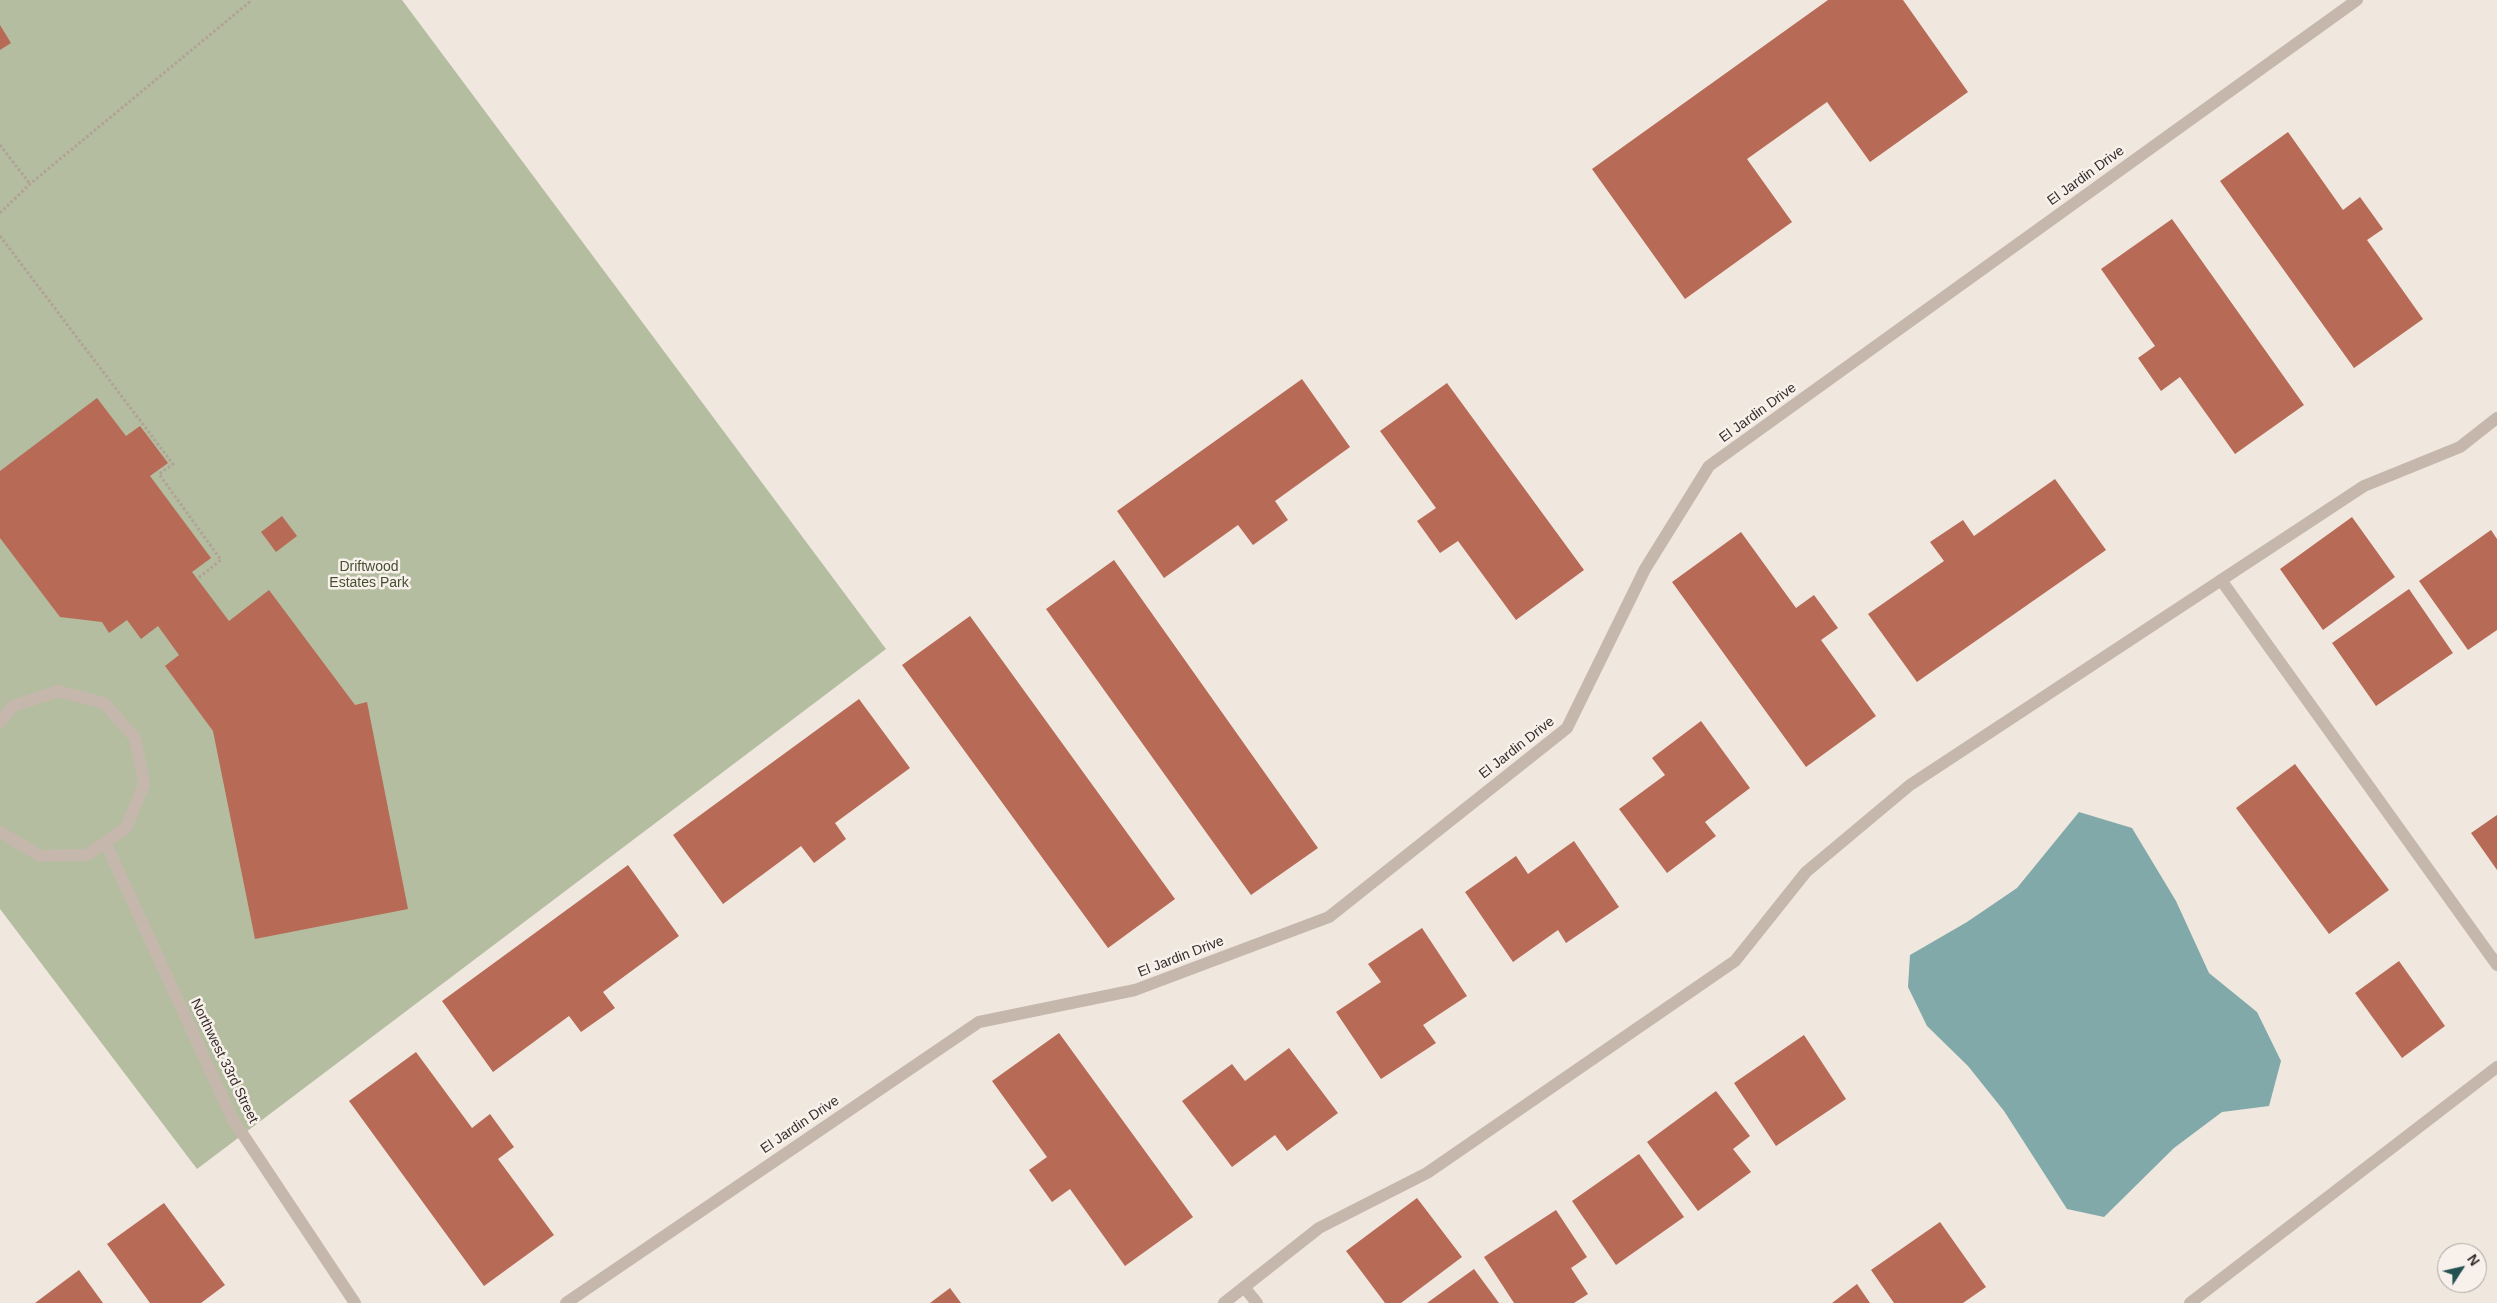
<!DOCTYPE html>
<style>
body{margin:0}
#map{position:relative;width:2497px;height:1303px;overflow:hidden;background:#f0e7df;font-family:Helvetica,sans-serif}
canvas{display:block}
.north{position:absolute;left:2437px;top:1243px;width:50px;height:50px;box-sizing:border-box;background:#f8f1eb;border:1px solid #aaa39e;border-radius:50%;rotate:55deg;font-size:14px;font-weight:700;line-height:20px;text-align:center;color:#352d2a}
.north::after{content:'';display:block;margin:auto;width:18px;height:22px;background:#255052;clip-path:polygon(50% 0,100% 100%,50% 72%,0 100%)}
</style>
<div id="map">
<canvas width="2497" height="1303"></canvas>
<div class="north">N</div>
</div>
<script>
const context = document.querySelector('canvas').getContext('2d');
context.lineJoin = 'round';
function paint(path, color) {
  context.fillStyle = color;
  context.fill(path, 'evenodd');
}
function trace(path, color, width, dash) {
  context.strokeStyle = color;
  context.lineWidth = width;
  context.lineCap = dash ? 'butt' : 'round';
  context.setLineDash(dash || []);
  context.stroke(path);
}
function label(font, color, halo, rows, align = 'center') {
  context.font = font + ' Helvetica,sans-serif';
  context.lineWidth = 5;
  context.setLineDash([]);
  context.textBaseline = 'middle';
  context.strokeStyle = halo;
  context.fillStyle = color;
  for (const [text, x, y, turn = 0] of rows) {
    context.save();
    context.translate(x, y);
    context.rotate((+turn || 0) * Math.PI / 180);
    context.textAlign = isNaN(turn) ? turn : align;
    if (halo) context.strokeText(text, 0, 0);
    context.fillText(text, 0, 0);
    context.restore();
  }
}
const green = new Path2D(`
 M0 0H402L886 649 197 1169 0 909Z`);
const water = new Path2D(`
 M2079 812 2132 828 2176 901 2209 973 2257 1012 2281 1061 2269 1106 2222 1112 2174 1148 2104 1217 2067 1209 2004 1111 1968 1066 1927 1026 1908 987 1910 955 1967 922 2017 888Z`);
const building = new Path2D(`
 M1828 0H1903L1968 92 1870 162 1827 102 1747 159 1792 222 1685 299 1592 169Z
 M0 25 11 43 0 50Z
 M2288 132 2343 210 2360 197 2383 229 2367 240 2423 319 2354 368 2220 181Z
 M2172 219 2304 405 2235 454 2180 377 2161 391 2138 358 2155 346 2101 269Z
 M1302 379 1350 447 1275 501 1288 520 1253 545 1238 525 1164 578 1117 511Z
 M1447 383 1584 570 1516 620 1458 541 1440 553 1417 521 1436 508 1380 431Z
 M97 398 126 436 140 426 168 463 150 476 211 558 192 572 229 621 269 590 355 705 367 702 408 909 255 939 213 731 165 666 179 655 158 626 141 639 127 620 109 633 102 622 60 617 0 538V471Z
 M2055 479 2106 550 1917 682 1868 614 1944 561 1930 542 1963 520 1974 536Z
 M282 516 297 536 276 552 261 532Z
 M2352 517 2395 577 2323 630 2280 569Z
 M2491 530 2497 539V630L2468 650 2419 581Z
 M1741 532 1796 608 1814 595 1838 628 1821 640 1876 716 1806 767 1672 582Z
 M1114 560 1318 848 1251 895 1046 609Z
 M2409 589 2453 653 2376 706 2332 643Z
 M970 616 1175 899 1108 948 902 665Z
 M859 699 910 768 835 823 846 839 814 863 801 846 723 904 673 835Z
 M1701 721 1750 788 1705 822 1716 836 1667 873 1619 809 1665 775 1652 758Z
 M2295 764 2389 890 2329 934 2236 808Z
 M2497 815V870L2471 833Z
 M1574 841 1619 907 1566 943 1558 930 1513 962 1465 892 1516 856 1528 874Z
 M628 865 679 936 603 992 615 1008 581 1032 569 1016 493 1072 442 1001Z
 M1422 928 1467 996 1423 1025 1436 1043 1381 1079 1336 1012 1381 982 1368 964Z
 M2399 961 2445 1026 2402 1058 2355 993Z
 M1059 1033 1193 1217 1125 1266 1070 1189 1052 1202 1029 1170 1047 1157 992 1081Z
 M1804 1035 1846 1099 1776 1146 1734 1083Z
 M1289 1048 1338 1113 1287 1151 1275 1135 1232 1167 1182 1101 1232 1064 1245 1081Z
 M416 1052 472 1128 490 1114 514 1147 498 1159 554 1235 484 1286 349 1101Z
 M1716 1091 1750 1136 1733 1149 1751 1172 1698 1211 1647 1142Z
 M1639 1154 1684 1217 1616 1265 1572 1201Z
 M1417 1198 1462 1257 1401 1303H1385L1346 1251Z
 M164 1203 225 1285 201 1303H150L107 1244Z
 M1556 1210 1587 1257 1571 1268 1588 1294 1574 1303H1514L1484 1257Z
 M1940 1222 1986 1287 1963 1303H1894L1871 1270Z
 M1474 1269 1499 1303H1427Z
 M79 1270 103 1303H35Z
 M1857 1284 1870 1303H1832Z
 M950 1288 961 1303H930Z`);
const path = new Path2D(`
 M0 145 30 184
 M0 213 30 184 252 0
 M0 236 173 464 159 474 221 560 197 579`);
const minor = new Path2D(`
 M2221 580 2497 965
 M0 722 13 706 58 691 104 703 135 738 144 784 126 828 87 855 40 856 0 832
 M106 844 232 1118 355 1303
 M1244 1287 1257 1303
 M566 1303 979 1022 1135 990 1329 917 1567 728 1645 569 1709 466 2357 0
 M1224 1303 1319 1228 1427 1173 1735 961 1806 872 1910 785 2364 486 2460 447 2497 418
 M2190 1303 2497 1067`);
const streetNames = [
 ["El Jardin Drive",2086,176,-36],
 ["El Jardin Drive",1758,413,-36],
 ["El Jardin Drive",1517,748,-38],
 ["El Jardin Drive",1181,957,-21],
 ["Northwest 33rd Street",224,1061,64],
 ["El Jardin Drive",800,1125,-34]
];
const parkNames = [
 ["Driftwood",369,567],
 ["Estates Park",369,583]
];
paint(green, '#b4bda0');
paint(water, '#81a9a9');
paint(building, '#b76a56');
trace(path, '#b2a196', 3, [2.5, 2.5]);
trace(minor, '#c6b7ac', 12);
label('14px', '#352d2a', '#f8f1eb', streetNames);
label('14px', '#465031', '#f8f1eb', parkNames);
</script>
